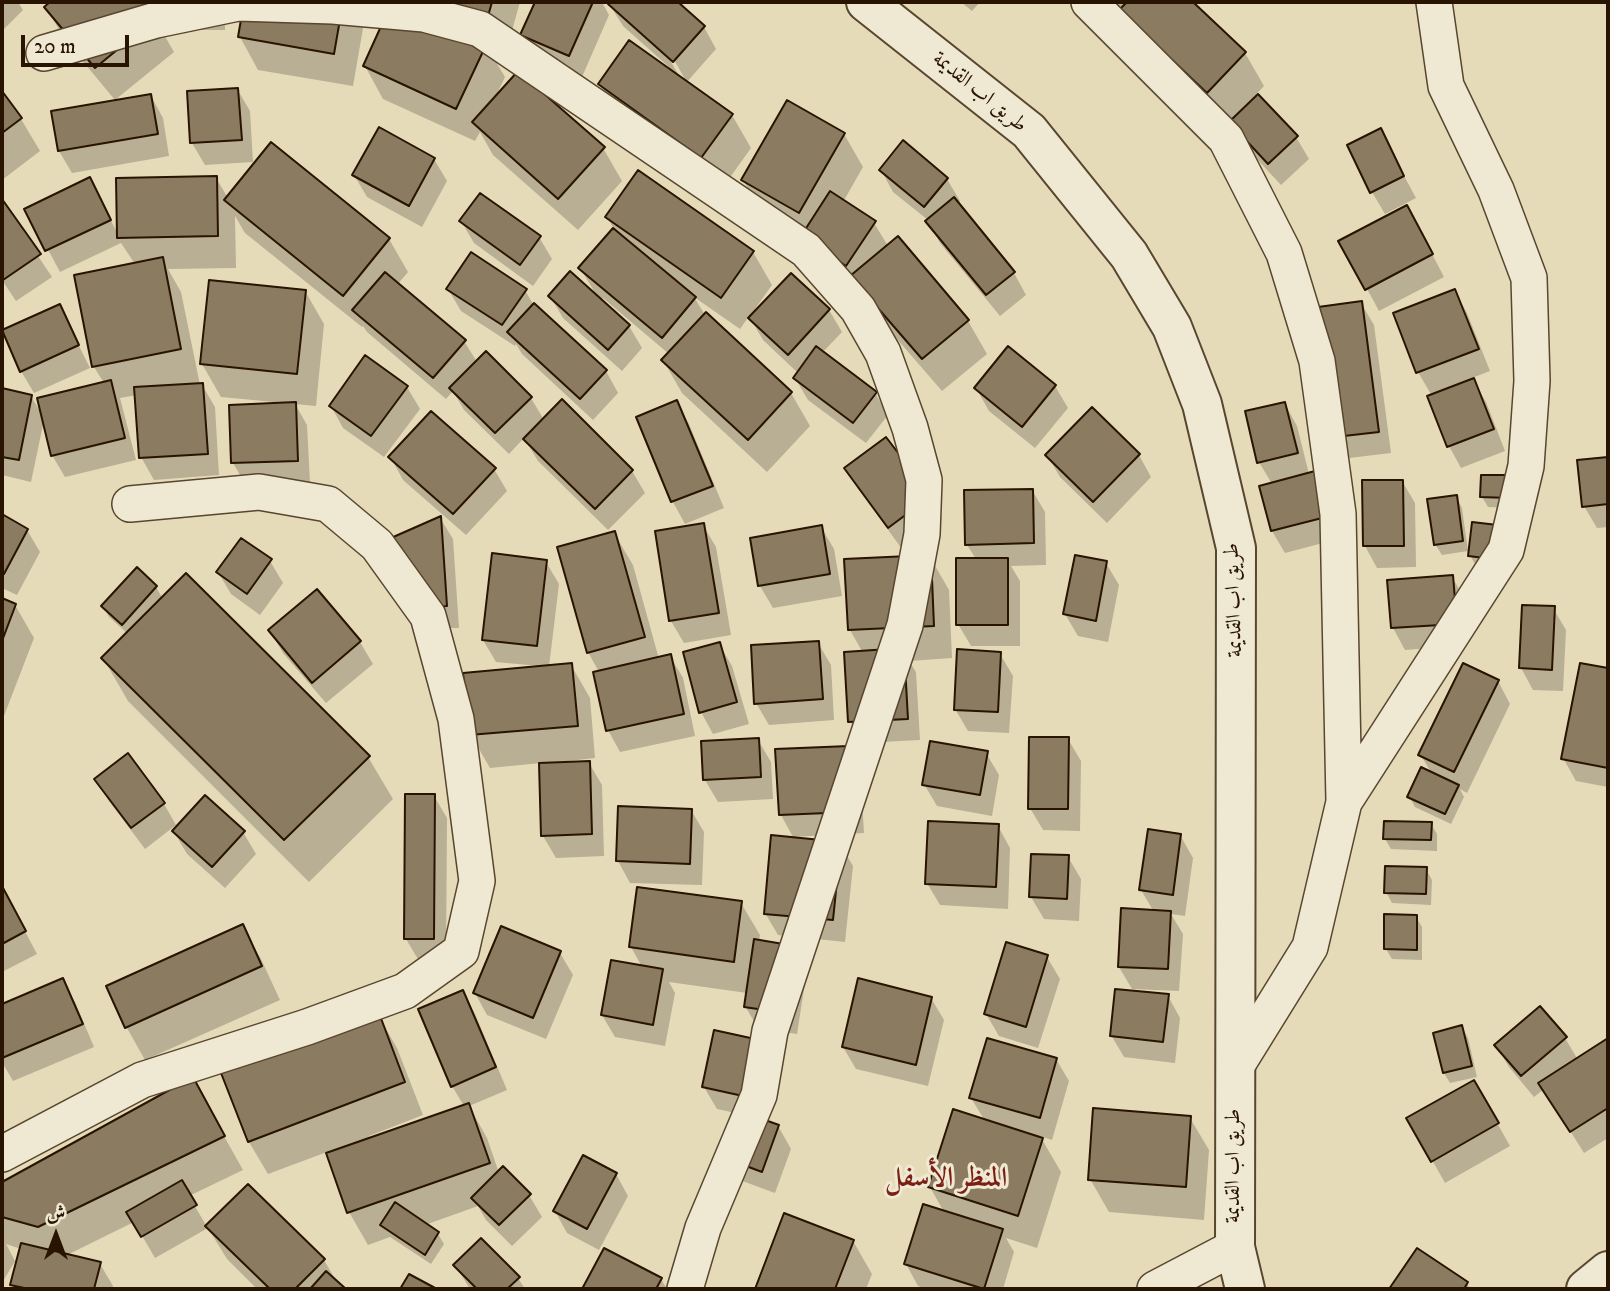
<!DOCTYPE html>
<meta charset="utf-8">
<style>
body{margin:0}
#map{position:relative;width:1610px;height:1291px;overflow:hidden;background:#e6dbb9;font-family:"IM FELL DW Pica",Amiri,serif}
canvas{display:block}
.frame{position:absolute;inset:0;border:4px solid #281401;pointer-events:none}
.north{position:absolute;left:21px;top:1200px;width:70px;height:70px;-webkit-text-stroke:5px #efe8d2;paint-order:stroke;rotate:0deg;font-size:19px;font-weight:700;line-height:28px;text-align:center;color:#281401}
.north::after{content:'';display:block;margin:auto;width:24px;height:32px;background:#281401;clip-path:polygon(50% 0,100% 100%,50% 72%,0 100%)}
.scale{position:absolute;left:21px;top:35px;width:108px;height:32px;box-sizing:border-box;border:4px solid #281401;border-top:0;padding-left:9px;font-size:21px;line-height:24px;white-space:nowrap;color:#281401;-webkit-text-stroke:5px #efe8d2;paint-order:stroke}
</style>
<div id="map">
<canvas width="1610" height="1291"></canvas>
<div class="frame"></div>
<div class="north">ش</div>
<div class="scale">20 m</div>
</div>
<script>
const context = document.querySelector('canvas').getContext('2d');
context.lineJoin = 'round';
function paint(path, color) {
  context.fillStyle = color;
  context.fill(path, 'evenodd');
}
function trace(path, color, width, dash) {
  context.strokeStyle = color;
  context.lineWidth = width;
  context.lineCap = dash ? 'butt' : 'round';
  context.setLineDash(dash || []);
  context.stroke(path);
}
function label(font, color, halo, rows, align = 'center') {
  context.font = font + ' "IM FELL DW Pica",Amiri,serif';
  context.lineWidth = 6;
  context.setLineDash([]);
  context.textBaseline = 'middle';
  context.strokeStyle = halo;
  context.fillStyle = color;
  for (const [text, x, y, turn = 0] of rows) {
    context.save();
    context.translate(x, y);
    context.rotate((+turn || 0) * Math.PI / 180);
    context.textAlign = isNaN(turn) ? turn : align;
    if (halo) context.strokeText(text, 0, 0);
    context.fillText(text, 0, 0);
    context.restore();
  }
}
const shadow = new Path2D(`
 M2 2H18L23 10 2 31Z
 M53 2H141L155 19 174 52 115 100 65 40 46 7Z
 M389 2H520L506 52 487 47 505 77 495 98 603 148 622 181 578 230 493 155 480 132 475 141 383 99 365 66 392 7Z
 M537 2H602L609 15 582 77 535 57 522 35Z
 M608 2H675L704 27 716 49 686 83 732 115 751 148 721 190 619 117 600 84 669 67 623 26ZM670 53 685 79H681L667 55Z
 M961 2H980L972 11Z
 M1099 2H1190L1245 53 1264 86 1250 101 1296 137 1309 159 1281 185 1243 144Z
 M225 3V30H175Z
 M365 17 353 86 258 70 240 37Z
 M237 89 250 111 253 162 205 165 192 143Z
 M2 94 21 119 40 151 2 180Z
 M151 96 163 118 169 156 72 173 59 151Z
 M1380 131 1416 198 1385 214 1372 192Z
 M844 134 863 167 843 202 874 223 888 246 898 238 968 321 987 354 942 391 871 309 762 213 743 180Z
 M434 159 447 181 422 227 367 197 354 175Z
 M881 170 947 179 960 201 957 204 1014 273 1026 295 1000 316 940 243 928 220 893 192Z
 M216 178 228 198 389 239 408 272 397 285 464 341 477 362 531 398 544 420 562 402 632 471 645 493 608 530 538 461 524 438 509 454 464 410 453 391 446 399 367 332 363 326 362 327 245 233 235 216 236 268 168 269 181 292 200 385H202L215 407 219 475 154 480 141 457 137 395 120 398 136 460 65 477 52 455 44 420 31 482 2 475V390L31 396 41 413 104 383 94 367 76 276 135 264 121 243 60 272 27 210 89 179 119 236Z
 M2 202 52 277 16 301 2 280Z
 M607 217 753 252 772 285 750 316 751 317 791 275 829 310 842 332 822 353 875 393 888 415 866 443 808 400 795 378 798 373 763 340 749 316 740 329 694 297 705 315 791 393 810 426 767 472 682 393 663 360 669 354 603 298 600 301 629 326 642 348 622 371 563 318 550 296H597L580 268 614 229Z
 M461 221 539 237 552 259 533 286 474 243Z
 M1419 229 1444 277 1379 311 1341 241Z
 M448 289 525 290 534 306 606 371 618 393 593 420 522 354 516 344 515 346 461 311Z
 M305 291 324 324 316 406 295 404 307 425 310 483 246 485 233 463 274 402 221 397 202 364Z
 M1455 291 1467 313 1490 371 1472 378 1486 402 1505 451 1461 468 1449 446 1430 397 1432 396 1418 372Z
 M1361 303 1374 325 1391 453 1349 458 1336 436Z
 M59 306 90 368 34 393 21 371Z
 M1055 386 1068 408 1035 448 989 411 976 388Z
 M407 387 420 409 384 457 343 428 331 406Z
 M677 402 689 424 724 508 685 524 673 502 638 417Z
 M1285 404 1297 426 1309 474 1338 539 1285 553 1272 531V484L1259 462Z
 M1047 455H1139L1151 477 1107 523 1060 477Z
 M391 458 494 469 507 491 466 535 403 480Z
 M1608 459V527L1597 528 1584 506 1579 462Z
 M846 468 929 497 942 519 902 549 859 490Z
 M1482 477 1514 508 1488 507 1482 497Z
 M1402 481 1415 503 1416 567 1377 568 1365 546Z
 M1032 490 1045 512 1046 565 1011 566 1020 581V646H971L958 624 976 559 967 545Z
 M1456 497 1462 508 1468 551 1442 555 1435 544Z
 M2 516 27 530 40 552 17 595 2 588Z
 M440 518 453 539 459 628H446L394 539Z
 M703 525 716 547 731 635 684 643 671 621Z
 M821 527 834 549 842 596 773 608 760 586 752 539Z
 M1505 527 1476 566 1470 555Z
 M614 533 633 565 659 659 670 656 683 678 695 736 620 752 608 730 599 672 588 652Z
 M930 557 949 590 952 658 909 661 916 672 920 740 862 743 850 721 863 653 850 630Z
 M270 561 283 583 260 615 231 594 218 572Z
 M546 562 559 584 549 667 571 665 590 698 595 758 568 761V764L589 763 602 785 604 856 556 858 543 836 541 763 490 768 471 735 539 666 496 662 483 640Z
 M1106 563 1119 585 1108 642 1078 636 1065 614Z
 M1452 577 1465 599 1468 645 1405 650 1393 628 1389 581Z
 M156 587 163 599 368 757 393 799 309 882 128 701 103 658 128 634 109 617 103 606Z
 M317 592 360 642 373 664 326 703 283 653 270 631Z
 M2 600 15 605 34 638 2 721Z
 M1553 608 1566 630 1563 691 1533 690 1521 668Z
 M818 643 831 665 834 720 769 725 756 703Z
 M719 644 732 666 749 724 713 734 701 712Z
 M1000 654 1013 676 1009 733 968 731 955 709Z
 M1581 665 1608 670V787L1576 781 1563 758Z
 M1498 681 1510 704 1467 793 1460 789 1464 797 1451 824 1415 807 1409 796 1432 774 1420 754Z
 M1068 739 1081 761 1080 831 1043 830 1030 808Z
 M758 740 771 762 773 799 718 802 705 780Z
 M986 753 999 775 992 816 937 806 924 784Z
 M860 769 864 833 793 837 781 815Z
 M96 779 164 804 176 825 145 849 109 801Z
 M407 796H434L447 818 446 961H419L406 939Z
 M691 810 704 832 702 885 630 883 618 861Z
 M1431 824 1437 834V851L1391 849 1385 839Z
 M998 826 1010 848 1008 909 940 905 927 883Z
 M174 832H243L256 854 225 888 187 854Z
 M1180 835 1193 858 1185 916 1171 914 1183 934 1179 991 1132 989 1119 967 1154 912 1141 890Z
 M840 844 853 866 845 942 778 935 765 913Z
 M1068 857 1081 879 1079 921 1044 919 1031 897Z
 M1426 869 1432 880 1431 905 1392 903 1386 892Z
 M2 888 37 954 2 972Z
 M741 903 760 935 759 942 807 970 797 1034 758 1028 745 1006 747 993 669 982 675 993 665 1046 615 1037 602 1015 642 967 631 947Z
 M1416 917 1422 927V960L1392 959 1386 949Z
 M242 926 261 959 280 1000 145 1060 127 1028 108 987Z
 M560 953 573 975 546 1039 487 1015 475 993Z
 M1047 957 1060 979 1038 1048 999 1036 986 1014Z
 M62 980 75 1002 94 1047 13 1081 2 1062V1006Z
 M463 992 475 1014 507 1090 469 1106 487 1138 499 1173 529 1195 542 1217 512 1246 486 1220 478 1206 425 1225 438 1234 444 1244 431 1264 390 1237 368 1245 349 1212 327 1152 268 1174 249 1142 223 1074 378 1015 397 1048 423 1115 369 1136 370 1139 464 1106 452 1086Z
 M1168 996 1180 1018 1175 1063 1124 1057 1111 1035Z
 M931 998 944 1020 928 1086 856 1069 843 1047Z
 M1462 1027 1468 1038 1477 1077 1450 1083 1444 1073Z
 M716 1032 755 1118 778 1126 791 1149 775 1193 737 1179 740 1114 717 1109 704 1087Z
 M1565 1038 1578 1060 1608 1040V1138L1584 1153 1544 1089 1534 1097 1509 1067 1496 1045Z
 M1056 1059 1069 1081 1052 1140 1040 1136 1061 1172 1037 1248 1006 1238 1014 1252 1003 1289H928L918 1286 906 1264 944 1212 930 1187 985 1121 971 1098Z
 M192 1079 243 1170 189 1196 207 1227 324 1260 338 1284 343 1289H257L227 1259 208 1228 155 1258 134 1222 65 1256 100 1264 113 1286 112 1289H15L12 1284 21 1249 6 1244 15 1261 2 1283V1184Z
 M1474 1082 1510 1146 1445 1183 1409 1119Z
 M1190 1118 1209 1150 1204 1220 1109 1212 1090 1179Z
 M616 1174 628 1196 599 1250 567 1233 555 1211Z
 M785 1216 853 1241 872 1274 866 1289H757Z
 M604 1250 661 1279 667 1289H584Z
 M1418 1250 1467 1284 1470 1289H1391Z
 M455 1265 518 1278 525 1289H470Z`);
const building = new Path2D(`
 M50 2H143L156 18 95 68 44 7Z
 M244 2H343L334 54 238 37Z
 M392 2 487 43 456 109 363 66Z
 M419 2H492L487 20Z
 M535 2H593L569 56 520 35Z
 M610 2H678L705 26 673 62 608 4Z
 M1127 2H1193L1246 52 1207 93 1119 10Z
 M629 40 733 114 701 158 598 84Z
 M518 71 605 147 558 199 472 122Z
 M238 88 242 140 190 143 187 91Z
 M2 91 22 118 2 133Z
 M151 94 158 134 58 151 51 111Z
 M1258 94 1298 136 1268 164 1229 122Z
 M787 100 845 133 799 213 741 180Z
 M379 127 435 158 409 206 352 175Z
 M1381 128 1404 176 1370 193 1347 145Z
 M903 140 948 178 924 207 879 170Z
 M271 142 390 238 343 296 224 200Z
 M638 170 754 251 721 298 605 217Z
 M217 176 218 236 117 238 116 178Z
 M90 177 111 220 45 251 24 209Z
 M830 191 876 221 846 266 801 236Z
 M480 193 541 236 520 265 459 221Z
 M954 197 1015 272 986 295 925 221Z
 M2 199 41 254 3 280 2 279Z
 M1407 205 1433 254 1365 290 1338 241Z
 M613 228 696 297 662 338 578 268Z
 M898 236 969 320 922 359 850 276Z
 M471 252 527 289 502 325 446 289Z
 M163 257 181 349 92 367 74 275Z
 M570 271 630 325 608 350 548 296Z
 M385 272 466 340 433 378 352 310Z
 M791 273 830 309 788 355 748 318Z
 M209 280 306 290 297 374 200 364Z
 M1455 289 1479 349 1416 373 1393 313Z
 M1362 301 1379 432 1335 437 1318 307Z
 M534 303 607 370 580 399 507 332Z
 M60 304 79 345 20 372 2 330Z
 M706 312 792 392 748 440 661 360Z
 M816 346 877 392 853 423 793 378Z
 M1008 346 1056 385 1022 427 974 388Z
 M486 351 532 397 495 433 449 388Z
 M365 355 408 386 371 436 329 406Z
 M1474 378 1494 429 1447 447 1427 396Z
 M111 380 125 438 51 456 37 398Z
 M203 383 208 454 139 458 134 387Z
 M2 388 32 395 19 460 2 457Z
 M562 399 633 470 595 509 523 439Z
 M677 400 713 486 671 502 636 417Z
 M296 402 298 461 231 463 229 405Z
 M1285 402 1298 453 1257 463 1245 411Z
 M1092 407 1140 454 1093 502 1045 455Z
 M431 411 496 468 453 514 388 457Z
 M886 437 931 496 888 528 844 468Z
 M1608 457V504L1582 507 1577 460Z
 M1315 471 1326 517 1271 531 1259 486Z
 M1481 475H1509V498L1480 497Z
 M1362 480H1403L1404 546H1363Z
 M1033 489 1034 543 965 545 964 490Z
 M1457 495 1463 541 1434 545 1427 499Z
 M2 514 28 529 4 574 2 573Z
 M441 516 447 606 432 607 391 538Z
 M1472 522 1506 526 1502 560 1468 556Z
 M704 523 719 613 669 621 655 531Z
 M822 525 830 574 758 586 750 538Z
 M615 531 645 637 587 653 557 547Z
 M241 538 272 559 247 594 216 572Z
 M492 553 547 560 537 646 482 640Z
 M931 555 934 626 848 630 844 559Z
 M1075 555 1107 561 1096 621 1063 614Z
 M956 558H1008V625H956Z
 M137 567 157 586 122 625 101 606Z
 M186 573 370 756 284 840 101 658Z
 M1453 575 1457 624 1391 628 1387 580Z
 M317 589 361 641 312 683 268 630Z
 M2 598 16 604 2 641Z
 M1522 605 1555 606 1552 670 1519 668Z
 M819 641 823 699 754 704 751 645Z
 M720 642 737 702 699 713 683 652Z
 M904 648 908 719 848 722 844 652Z
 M957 649 1001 652 998 712 954 710Z
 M671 654 684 714 606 731 593 672Z
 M572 663 578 726 469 735 463 673Z
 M1463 663 1499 680 1454 772 1418 755Z
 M1580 663 1608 668V768L1561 759Z
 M1029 737H1069L1068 809H1028Z
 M759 738 761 777 703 780 701 741Z
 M930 741 988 751 980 795 922 785Z
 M849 746 852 812 779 815 775 749Z
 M128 753 165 803 131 828 94 779Z
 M590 761 592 834 541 836 539 763Z
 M1421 767 1459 785 1445 814 1407 797Z
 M405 794H435L434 939H404Z
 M205 795 245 831 212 867 172 831Z
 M618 806 692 809 690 864 616 861Z
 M928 821 999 824 996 887 925 884Z
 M1384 821 1432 822 1431 840 1383 839Z
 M1148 829 1181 834 1173 895 1139 890Z
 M771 835 841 842 833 920 764 914Z
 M1031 854 1069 855 1067 899 1029 897Z
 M1385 866 1427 867 1426 894 1384 893Z
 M2 886 26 931 2 944Z
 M637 887 742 901 734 962 629 947Z
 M1121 908 1171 911 1168 969 1118 967Z
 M1384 914 1417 915V950L1384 949Z
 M243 924 262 966 125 1028 106 986Z
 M501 926 561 951 533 1018 473 993Z
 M754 939 795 946 785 1013 744 1007Z
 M1006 942 1048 955 1026 1027 984 1014Z
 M611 960 663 969 653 1025 601 1015Z
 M63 978 83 1024 2 1058V1004Z
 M858 978 932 997 916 1065 842 1047Z
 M1115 989 1169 994 1163 1042 1110 1036Z
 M463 990 496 1067 451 1087 418 1009Z
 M1540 1006 1567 1037 1521 1076 1494 1045Z
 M379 1013 405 1082 248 1142 221 1073Z
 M1462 1025 1472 1066 1443 1073 1433 1033Z
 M714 1030 755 1039 743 1096 702 1087Z
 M987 1038 1057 1058 1040 1118 969 1098Z
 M1608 1038V1108L1570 1132 1538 1083Z
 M193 1077 225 1136 38 1227 2 1217V1182Z
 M1474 1080 1499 1123 1431 1162 1406 1118Z
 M469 1103 490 1163 347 1213 326 1153Z
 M1093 1108 1191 1116 1186 1187 1088 1180Z
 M953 1109 1043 1138 1018 1216 928 1187Z
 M740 1111 779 1125 762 1172 722 1157Z
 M583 1155 617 1173 587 1229 553 1211Z
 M503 1166 531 1194 499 1225 471 1198Z
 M182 1180 197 1205 141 1237 126 1212Z
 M248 1184 325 1259 295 1289H270L205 1226Z
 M395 1202 439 1232 425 1255 380 1225Z
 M923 1204 1003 1229 984 1289 904 1264Z
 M784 1213 854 1240 835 1289H755Z
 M481 1238 520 1277 507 1289H477L453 1265Z
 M21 1243 101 1262 94 1289H29L10 1285Z
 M604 1248 662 1278 656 1289H582Z
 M1417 1248 1468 1282 1464 1289H1389Z
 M326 1271 346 1289H310Z
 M409 1274 437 1289H400Z`);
const minor = new Path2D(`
 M1089 2 1226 139 1284 253 1317 361 1338 514 1344 802 1310 947 1235 1068
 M44 53 156 20 238 3 333 6 424 14 480 29 806 250 858 309 883 353 910 428 924 480 922 534 905 625 770 1031 759 1095 703 1228 685 1289
 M1344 802 1506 550 1526 466 1532 381 1529 278 1496 190 1446 86 1434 2
 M2 1154 142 1080 307 1027 405 991 461 951 477 881 456 719 428 616 377 545 328 504 259 492 130 504
 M1155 1289 1235 1247`);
const tertiary = new Path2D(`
 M866 2 1029 131 1129 255 1172 327 1202 404 1236 548 1235 1247 1245 1289
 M1586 1289 1608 1271`);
const streetNames = [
 ["طريق اب القديمة",979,93,39],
 ["طريق اب القديمة",1235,600,-92],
 ["طريق اب القديمة",1235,1166,-90]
];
const districtNames = [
 ["المنظر الأسفل",946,1180]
];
paint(shadow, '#0003');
paint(building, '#8b7b61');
trace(building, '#281401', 2);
trace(minor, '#58462f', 38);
trace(tertiary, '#58462f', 42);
trace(minor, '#efe8d2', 35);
trace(tertiary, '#efe8d2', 38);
label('21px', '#281401', '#efe8d2', streetNames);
label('bold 28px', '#7a1f14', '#efe8d2', districtNames);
</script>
